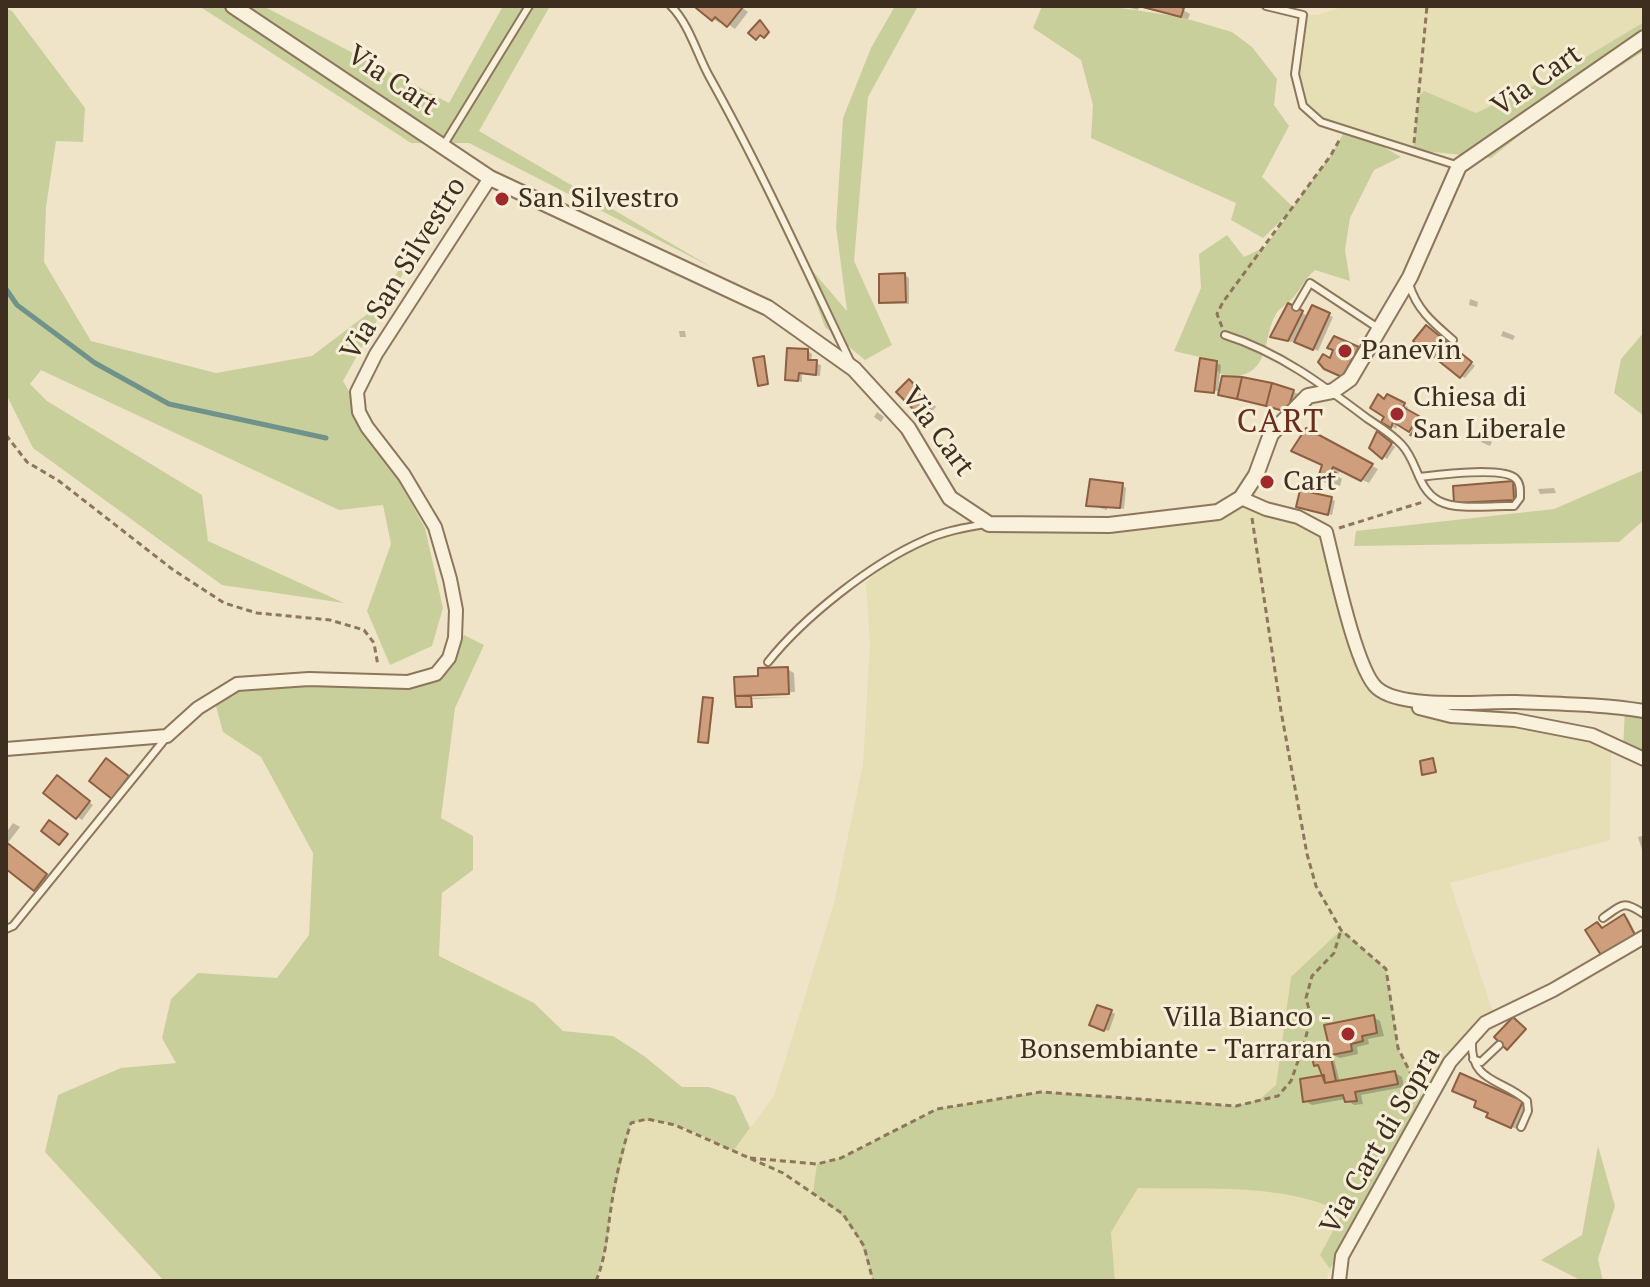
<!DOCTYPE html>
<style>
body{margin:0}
#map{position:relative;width:1650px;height:1287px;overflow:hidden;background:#f0e4c8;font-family:"PT Serif",serif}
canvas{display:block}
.frame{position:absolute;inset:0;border:8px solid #3d2e20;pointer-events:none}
</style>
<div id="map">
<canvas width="1650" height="1287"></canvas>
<div class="frame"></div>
</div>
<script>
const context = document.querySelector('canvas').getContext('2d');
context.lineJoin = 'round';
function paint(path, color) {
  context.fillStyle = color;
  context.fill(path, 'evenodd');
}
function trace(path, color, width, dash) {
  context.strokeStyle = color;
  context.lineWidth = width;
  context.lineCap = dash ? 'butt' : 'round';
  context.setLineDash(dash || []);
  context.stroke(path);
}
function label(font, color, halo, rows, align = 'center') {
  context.font = font + ' "PT Serif",serif';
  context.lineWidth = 6;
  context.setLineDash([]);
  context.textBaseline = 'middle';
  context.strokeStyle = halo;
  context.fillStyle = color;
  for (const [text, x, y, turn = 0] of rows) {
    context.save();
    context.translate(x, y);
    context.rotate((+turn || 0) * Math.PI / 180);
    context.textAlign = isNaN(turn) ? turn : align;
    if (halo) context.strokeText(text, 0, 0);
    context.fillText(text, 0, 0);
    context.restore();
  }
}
const farmland = new Path2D(`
 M1346 6H1644V22L1554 76 1476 113 1413 150 1321 122 1303 106 1295 74 1303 15H1317Z
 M1241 498 1326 532 1360 659 1395 701 1421 709 1515 720 1611 746 1610 840 1450 883 1495 1018 1485 1023 1426 1105 1398 1048 1385 969 1291 977 1276 1085 1329 1205 1343 1212 1320 1255 1330 1269 1326 1281H1115L1111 1232 813 1193 843 1214 864 1246 873 1281H596L607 1246 611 1208 631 1123 647 1119 675 1125 733 1151 774 1096 834 903 863 764 870 645 866 583 893 556 925 540 989 524 1109 525 1218 512Z`);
const green = new Path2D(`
 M199 6H263L449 103 503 6H550L479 131 713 268 469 143H411Z
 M895 6H918L868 97 854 261 892 345 865 360 825 327 798 254 847 311 836 227 843 118 871 48Z
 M1042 6H1108L1181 17 1232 32 1252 47 1277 79 1274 105 1289 126 1262 177 1293 207 1331 155 1346 129 1365 136 1401 157 1374 170 1350 218 1345 250 1350 281 1315 270C1305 278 1301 289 1292 299 1288 303 1282 307 1278 311 1262 333 1272 369 1239 376 1230 378 1222 376 1216 370L1217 361 1174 351 1201 288 1199 254 1227 235 1244 257 1265 247 1289 213 1263 238 1231 220 1236 203 1091 138 1093 105 1081 60 1033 28Z
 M6 8 12 11 85 108 83 142 56 141 46 207 44 262 91 341 216 373 312 356 374 309 449 191 343 381 425 528 443 608 432 646 390 665 367 611 391 544 383 505 339 510 41 370 30 384 47 401 202 495 208 541 344 603 222 585 33 448 6 394Z
 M1644 22V51L1553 109 1491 158 1413 150 1419 96 1424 91 1476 113 1554 76Z
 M1644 332V416L1614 393 1621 359Z
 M1644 470V520L1619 542 1354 546 1356 531 1554 509Z
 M464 635 484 645 455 708 441 818 473 836V870L442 893 439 956 534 1003 563 1031 613 1036 644 1056 682 1087H709L735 1096 750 1128 733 1151C702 1137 665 1113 631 1123L611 1208 607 1246 596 1281H164L45 1152 58 1095 121 1068 176 1063 162 1038 171 999 198 973 277 978 309 935 313 853 261 757 223 732 216 706 239 690 438 680Z
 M1625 708 1644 711V759L1623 751Z
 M1341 930 1386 969 1398 1048 1426 1105 1415 1104 1421 1106 1330 1269 1320 1255 1343 1212C1281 1182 1206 1190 1138 1188L1111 1232 1115 1281H873C860 1233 854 1222 813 1193L817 1164 841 1158 937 1109 1041 1092 1236 1106 1260 1099 1276 1085 1291 977Z
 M1598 1146 1615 1206 1598 1259 1603 1281H1582L1541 1260 1582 1235Z`);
const shadow = new Path2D(`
 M700 6H740L748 12 735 29 722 20 720 23 713 19Z
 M1122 6H1176L1190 14 1188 19 1139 7 1138 10Z
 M905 275 909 278V304H886L881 302Z
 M1470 299 1478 302 1477 307 1469 305Z
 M1289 305 1309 317 1313 308 1333 317 1318 351 1294 339 1292 342 1273 337Z
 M1431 330 1475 366 1465 378 1461 376Z
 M679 331H685L686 337H680Z
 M1503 331 1515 336 1513 340 1501 336Z
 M1335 338 1362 351 1347 378 1325 367 1335 350Z
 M808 351 812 354 811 362 821 365 820 376 802 374V382L787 379Z
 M1216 363 1221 365 1218 391 1199 389Z
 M1224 378 1294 392 1298 394 1291 413 1225 396Z
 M914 384 936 407 926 417 922 415Z
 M1388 396 1408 407 1406 411 1422 420 1414 432 1398 423 1396 429 1384 421 1387 416 1385 401Z
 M877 412 884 417 881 422 874 417Z
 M1307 431 1378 469 1369 483 1341 469 1337 476 1342 479 1340 486 1327 481 1324 465Z
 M1381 436 1395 447 1387 459 1371 447Z
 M1483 438 1492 442 1490 446 1481 442Z
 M1513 483 1517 486 1518 501 1460 504 1456 501Z
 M1122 485 1126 488 1124 509 1107 507V510L1089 505Z
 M1538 489 1554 488 1556 493 1540 494Z
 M1331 499 1335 501 1332 515 1298 506Z
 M787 669 794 673 795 692 746 694 750 698 795 697 752 699V706H738L736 678H760Z
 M705 699 714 701 709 742 701 741Z
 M61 780 93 805 82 820 45 793Z
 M13 823 20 827 7 844 53 879 42 893 6 867V833Z
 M1642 836 1644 840V856L1638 837Z
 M1624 916 1628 918 1638 938 1607 956 1603 954V930Z
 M1111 1012 1115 1014 1109 1031 1096 1027Z
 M1373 1017 1380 1021 1384 1036 1368 1039 1369 1044 1357 1047 1358 1054 1340 1058 1333 1055 1340 1083 1395 1073 1402 1077 1404 1087 1361 1095 1363 1104 1354 1105 1346 1099 1312 1105 1305 1101 1325 1077 1316 1064Z
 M1522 1103 1529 1107 1519 1130 1495 1120 1490 1113Z`);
const stream = new Path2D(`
 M6 289 17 305 95 363 169 404 326 438`);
const building = new Path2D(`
 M698 6H742L743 7 727 27 715 17 712 21 696 8Z
 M1139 6H1178L1184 8 1181 17Z
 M760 20 769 32 764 38 760 35 756 40 748 33Z
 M905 273 906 302 879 303V274Z
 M1288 303 1303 311 1288 341 1270 337Z
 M1312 305 1330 313 1313 350 1294 342Z
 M1426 325 1447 342 1435 358 1413 341Z
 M1334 336 1359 347 1342 377 1324 369 1318 362 1323 354 1330 358 1333 350 1327 348Z
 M1447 342 1472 362 1460 378 1435 358Z
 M787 348 808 349V360H817L816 375 799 373 798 381 785 380Z
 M764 356 768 384 758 386 753 358Z
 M1200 358 1217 361 1214 393 1195 391Z
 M1222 376 1242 377 1237 399 1218 395Z
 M1242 377 1272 383 1266 406 1237 399Z
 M909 379 933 404 921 417 896 392Z
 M1272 383 1294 390 1287 412 1266 406Z
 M1378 394 1384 399 1387 394 1405 403 1403 407 1419 416 1409 432 1393 422 1391 428 1381 422 1384 417 1370 408Z
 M1306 428 1373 464 1361 481 1333 467 1331 471 1336 473 1332 484 1318 478 1322 465 1291 451Z
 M1377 431 1392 443 1382 459 1369 448Z
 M1090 479 1123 483 1120 508 1086 506Z
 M1513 481 1514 500 1454 503 1453 486Z
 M1300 490 1332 497 1328 515 1296 507Z
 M788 667 789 694 735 696 734 677 758 676V668Z
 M735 696H751L752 707H736Z
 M703 697 713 698 708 743 698 742Z
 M106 758 129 776 112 799 89 781Z
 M1433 758 1436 772 1422 775 1420 761Z
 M57 775 90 801 76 819 43 793Z
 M49 820 68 834 59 845 41 831Z
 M6 842 47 874 34 891 6 869Z
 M1624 914 1635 935 1601 955 1585 930 1597 922 1602 928Z
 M1097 1005 1112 1010 1104 1031 1089 1025Z
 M1374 1015 1377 1033 1362 1036 1363 1041 1351 1044 1352 1051 1331 1055 1324 1025Z
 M1513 1017 1526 1029 1507 1050 1494 1037Z
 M1329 1049 1336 1081 1325 1083 1318 1065 1314 1066 1311 1053Z
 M1395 1071 1398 1084 1355 1092 1357 1101 1345 1102 1343 1095 1303 1102 1300 1079 1324 1075 1325 1083Z
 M1460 1073 1523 1101 1511 1128 1486 1117 1488 1113 1474 1107 1476 1101 1452 1091Z`);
const path = new Path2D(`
 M1414 143 1427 6
 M1222 327 1217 314 1223 302 1331 155 1340 139
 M6 435 27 462 59 481 172 569 224 603 257 613 330 620 364 630 374 643 378 666
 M1410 436 1422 419
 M1252 518 1281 711 1307 854 1316 886 1341 930 1386 969 1398 1048 1418 1088
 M1339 528 1423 502
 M750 1158 817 1164 841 1158 937 1109 1041 1092 1236 1106 1278 1096 1291 1081 1304 1044 1311 1017 1306 998 1312 976 1334 953 1341 930
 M596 1281C606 1257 607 1234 611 1208 615 1180 622 1150 631 1123L647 1119 675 1125 783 1173 843 1214 864 1246 873 1281`);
const service = new Path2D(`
 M671 6C689 24 697 54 709 76 761 169 805 267 851 363
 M1266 6 1303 15 1295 74 1303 106 1321 122 1459 166
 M443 146 529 6
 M1409 284C1417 310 1433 323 1453 340
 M1296 307 1310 283 1378 328
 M1225 335C1279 352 1323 385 1368 419 1380 427 1392 434 1402 445 1418 462 1417 489 1439 501 1456 510 1486 506 1506 506H1514L1520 498C1520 492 1521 484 1516 479 1504 466 1437 475 1419 477
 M768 662C804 617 872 563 925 540 944 531 964 528 985 524
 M1603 918C1623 904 1623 900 1644 914
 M6 929 13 926 165 739
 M1472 1042C1470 1083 1503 1079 1527 1101L1528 1111 1521 1127
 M1473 1059 1481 1062 1499 1045`);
const minor = new Path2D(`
 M1241 498 1266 509 1298 517 1326 532C1334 563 1356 670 1377 688 1402 710 1483 701 1516 702 1559 704 1601 704 1644 711
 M1419 708 1451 716 1515 720 1592 735 1644 759
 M6 749 167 736 198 708 237 684 309 679 408 682 436 674 449 658 455 638 456 610 450 579 435 527 404 475 367 427 359 412 357 392 376 354 490 178
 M1339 1281 1342 1256 1450 1062 1485 1023 1553 990 1644 937`);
const tertiary = new Path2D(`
 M233 6 490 178 768 308 854 369 908 428 950 498 989 524 1109 525 1218 512 1241 498 1256 475 1271 434 1308 396 1333 391 1350 379 1410 277 1459 166 1644 38`);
const markers = [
 [502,199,8,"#9e2a2b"],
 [1345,351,8,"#9e2a2b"],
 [1397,414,8,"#9e2a2b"],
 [1267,482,8,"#9e2a2b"],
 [1348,1034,8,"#9e2a2b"]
];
const streetNames = [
 ["Via Cart",392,81,34],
 ["Via Cart",1537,81,-35],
 ["Via San Silvestro",404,269,-58],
 ["Via Cart",937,432,54],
 ["Via Cart di Sopra",1381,1141,-60]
];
const poiNames = [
 ["San Silvestro",518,199],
 ["Panevin",1361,351],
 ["Chiesa di",1413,398],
 ["San Liberale",1413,430],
 ["Cart",1283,482],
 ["Villa Bianco -",1332,1018,"right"],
 ["Bonsembiante - Tarraran",1332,1050,"right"]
];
const quarterNames = [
 ["CART",1281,423]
];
paint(farmland, '#e6deb5');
paint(green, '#c9cf9b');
paint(shadow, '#0003');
trace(stream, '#6f938a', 5);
paint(building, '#cf9f7d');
trace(building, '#8d5f41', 2);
trace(service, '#8d765c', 10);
trace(minor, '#8d765c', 16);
trace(tertiary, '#8d765c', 18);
trace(path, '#8d765c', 3, [6, 4]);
trace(service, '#faf1dc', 6);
trace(minor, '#faf1dc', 12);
trace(tertiary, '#faf1dc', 14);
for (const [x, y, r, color] of markers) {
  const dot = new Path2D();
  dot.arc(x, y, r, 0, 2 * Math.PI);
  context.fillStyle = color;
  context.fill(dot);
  trace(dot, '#f7eed8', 3);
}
label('28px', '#3d2e20', '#f7eed8', streetNames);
label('28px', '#3d2e20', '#f7eed8', poiNames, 'left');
context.letterSpacing = '2px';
label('32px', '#6b2e1e', '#f7eed8', quarterNames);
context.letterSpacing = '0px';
</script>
